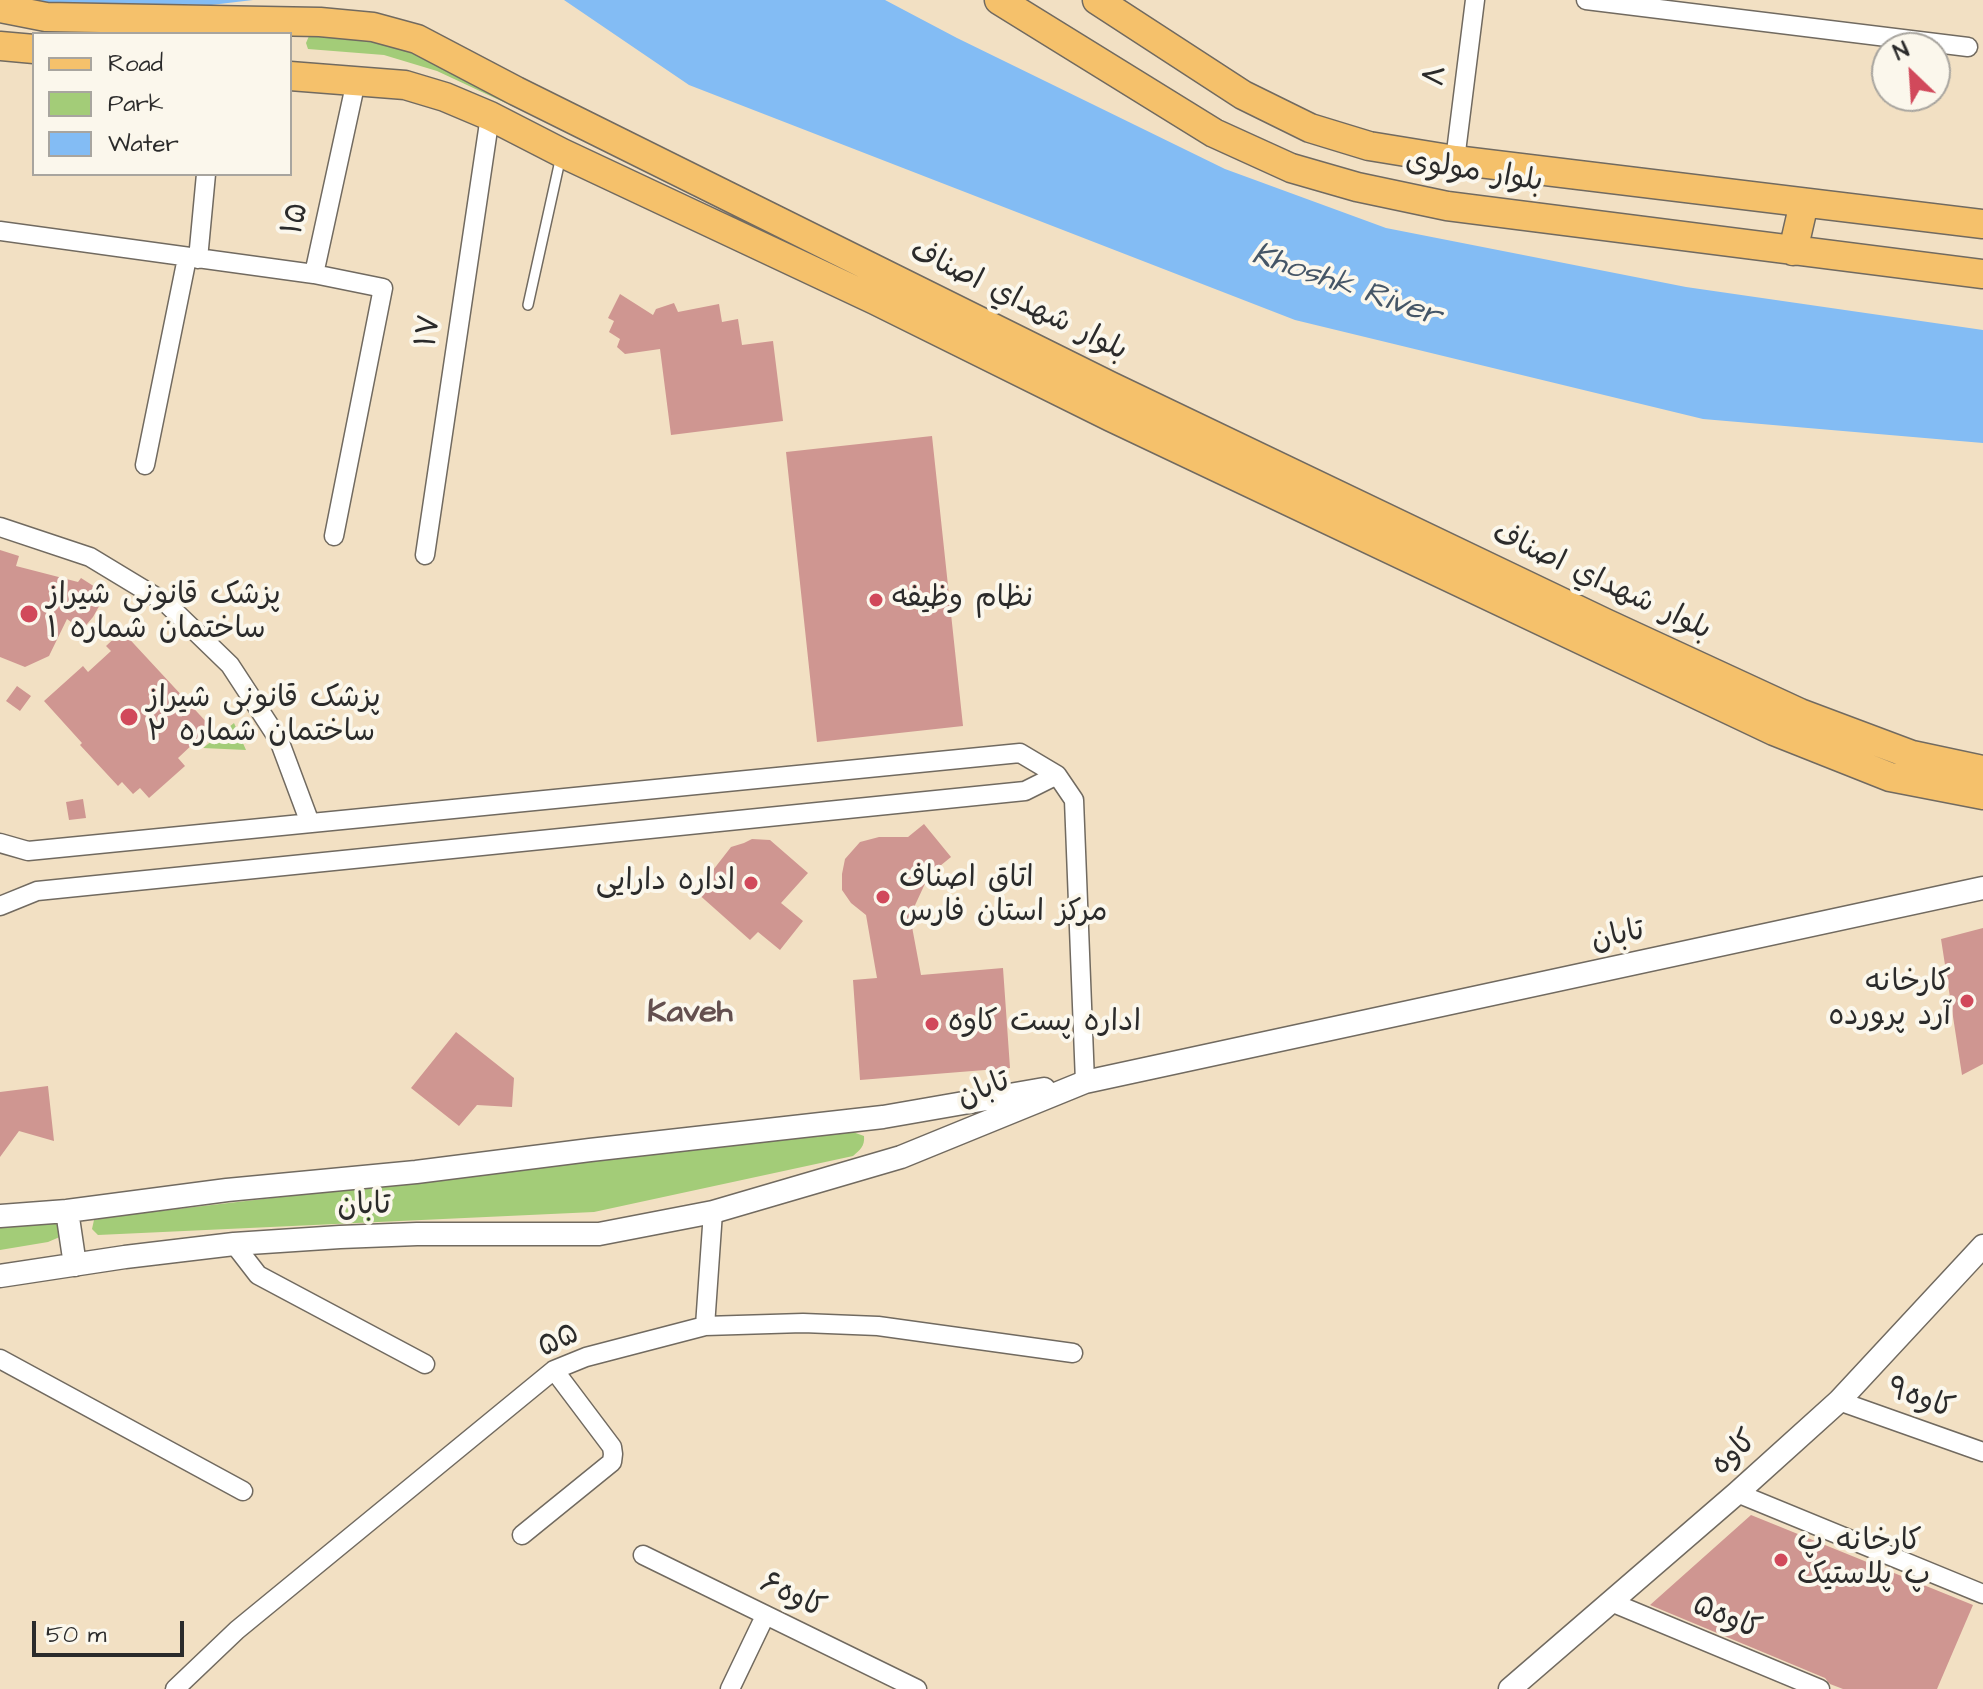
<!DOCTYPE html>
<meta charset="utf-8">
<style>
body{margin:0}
#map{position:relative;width:1983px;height:1689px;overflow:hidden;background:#f2e0c3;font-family:"Architects Daughter",sans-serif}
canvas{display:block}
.legend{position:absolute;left:32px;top:32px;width:260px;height:144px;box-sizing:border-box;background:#fbf7ec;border:2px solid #a8a59f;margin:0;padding:10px 14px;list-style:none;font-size:24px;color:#2b2b2b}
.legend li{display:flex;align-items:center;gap:16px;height:40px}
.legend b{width:40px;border:2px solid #a8a59f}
.north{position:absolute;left:1871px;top:32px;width:80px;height:80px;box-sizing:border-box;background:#fbf7ec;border:2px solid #a8a59f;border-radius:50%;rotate:335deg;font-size:22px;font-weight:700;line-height:32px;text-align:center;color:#2b2b2b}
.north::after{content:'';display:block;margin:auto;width:28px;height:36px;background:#d1495b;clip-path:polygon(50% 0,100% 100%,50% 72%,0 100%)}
.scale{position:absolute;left:32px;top:1621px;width:152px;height:36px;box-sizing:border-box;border:4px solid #2b2b2b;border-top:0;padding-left:10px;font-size:24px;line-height:28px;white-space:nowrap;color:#2b2b2b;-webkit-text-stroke:6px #fbf7ec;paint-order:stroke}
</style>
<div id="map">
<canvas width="1983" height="1689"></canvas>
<ul class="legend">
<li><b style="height:10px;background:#f5c16b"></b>Road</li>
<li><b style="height:22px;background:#a3cc78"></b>Park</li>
<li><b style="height:22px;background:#83bcf4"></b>Water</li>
</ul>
<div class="north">N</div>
<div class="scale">50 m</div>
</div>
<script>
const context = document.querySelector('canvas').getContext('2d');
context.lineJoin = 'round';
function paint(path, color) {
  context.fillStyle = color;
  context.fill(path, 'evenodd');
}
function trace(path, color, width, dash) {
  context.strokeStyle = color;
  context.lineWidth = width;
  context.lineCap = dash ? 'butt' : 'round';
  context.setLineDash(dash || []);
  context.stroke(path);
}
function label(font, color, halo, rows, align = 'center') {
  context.font = font + ' "Architects Daughter","Playpen Sans Arabic",sans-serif';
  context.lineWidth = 8;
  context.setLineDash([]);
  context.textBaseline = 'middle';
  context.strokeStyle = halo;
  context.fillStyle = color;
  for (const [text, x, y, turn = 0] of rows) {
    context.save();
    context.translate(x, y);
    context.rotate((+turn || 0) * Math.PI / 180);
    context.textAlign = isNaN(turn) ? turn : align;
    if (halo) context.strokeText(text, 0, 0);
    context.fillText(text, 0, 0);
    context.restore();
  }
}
const green = new Path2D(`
 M309 36 385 38 574 135 437 71 384 55 308 49 306 43Z
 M234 723 246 750 203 748Z
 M850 1131 864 1136C865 1146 860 1150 853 1156L594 1212 98 1235 92 1229 94 1220 108 1217Z
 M55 1223 61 1229 62 1236 48 1242 0 1250V1228Z`);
const water = new Path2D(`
 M37 0H253L211 5 53 3Z
 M564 0H885L957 38 1225 169 1386 228 1686 287 1983 330V443L1703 419 1295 320 689 85Z`);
const building = new Path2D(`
 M620 294 653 315 656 309 674 303 678 312 719 304 722 322 738 319 742 345 773 341 783 421 671 435 660 349 625 354 617 347 620 339 609 332 614 321 608 318Z
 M932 436 963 726 817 742 786 452Z
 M0 550 19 556 16 566 78 582 81 578 106 594 93 617 82 630 67 619 49 656 25 667 0 657Z
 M122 631 211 727 178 758 185 766 149 798 140 788 133 794 122 782 118 786 80 745 82 743 44 701 83 666 88 672 111 651 106 646Z
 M17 686 31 696 20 711 6 701Z
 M83 799 86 818 69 820 66 802Z
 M924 824 951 857 929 875 910 916 921 975 1003 968 1010 1068 860 1080 853 980 877 978 866 915 851 903 842 890V874L845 859 860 842 879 837H908Z
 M752 839 770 840 808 873 781 903 803 921 780 950 758 932 750 940 696 892 731 847 744 843Z
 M1983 928V1064L1962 1075 1941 939Z
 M456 1032 514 1078 512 1107 477 1105 459 1126 411 1088Z
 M48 1086 54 1141 19 1131 0 1157V1092Z
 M1751 1515 1973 1605 1937 1689H1843L1830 1684 1825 1678 1650 1605Z`);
const service = new Path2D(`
 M528 305 561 156`);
const minor = new Path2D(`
 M1586 0 1968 47
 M1455 160 1475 0
 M0 231 314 274 383 288 334 536
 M198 259 206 174
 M314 274 356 81
 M145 465 187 258
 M0 527 90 557 166 603 230 665 279 740 310 823
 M425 555 490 116
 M0 843 28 851 1020 753 1057 775 1074 800 1085 1082
 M0 906 37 891 1025 791 1057 775
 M234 1244 258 1275 425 1364
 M705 1326 713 1212
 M0 1359 243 1491
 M1839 1401 1983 1452
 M1737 1493 1983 1594
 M522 1535 612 1462 613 1454 612 1447 554 1370
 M643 1555 917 1689
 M1611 1602 1820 1689
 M175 1689 237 1630 554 1370 586 1357 705 1326 803 1323 878 1326 1073 1353
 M730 1689 765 1616`);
const tertiary = new Path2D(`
 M67 1211 75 1265
 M0 1216 67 1211 227 1190 416 1172 590 1150 883 1117 1044 1089
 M0 1276 125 1257 234 1244 340 1237 417 1234H599L713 1212 901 1157 1085 1082 1983 888
 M1510 1689 1737 1493 1839 1401 1983 1246`);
const primary = new Path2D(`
 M999 0 1214 133 1291 168 1357 187 1447 206 1983 274
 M1097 0 1243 95 1310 128 1369 146 1455 160 1983 224
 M0 8 46 17 320 22 373 27 417 39 516 91 1110 386 1605 623 1800 713 1912 755 1983 770
 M0 46 34 49
 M290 76 405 85 445 97 490 116 562 153 875 300 1111 417 1774 731 1890 777 1983 795
 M1793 251 1804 203`);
const markers = [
 [876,600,8,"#d1495b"],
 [29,614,10,"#d1495b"],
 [129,717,10,"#d1495b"],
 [751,883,8,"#d1495b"],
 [883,897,8,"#d1495b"],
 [1967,1001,8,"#d1495b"],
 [932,1024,8,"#d1495b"],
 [1781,1560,8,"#d1495b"]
];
const streetNames = [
 ["۸",1437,76,-83],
 ["بلوار مولوی",1474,173,9],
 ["۱۵",297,219,-78],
 ["بلوار شهداي اصناف",1018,302,26],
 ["۱۷",430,331,-82],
 ["بلوار شهداي اصناف",1601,583,25],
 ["تابان",1618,937,-12],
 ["تابان",984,1091,-22],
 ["تابان",364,1207,-2],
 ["۵۵",559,1342,-25],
 ["کاوه۹",1920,1400,20],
 ["کاوه",1735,1454,-42],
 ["کاوه۶",792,1597,26],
 ["کاوه۵",1726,1619,23]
];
const poiNames = [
 ["پزشک قانونی شیراز",47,597],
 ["ساختمان شماره ۱",47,631],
 ["نظام وظیفه",892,600],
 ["پزشک قانونی شیراز",147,700],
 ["ساختمان شماره ٣",147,734],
 ["اتاق اصناف",899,880],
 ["مرکز استان فارس",899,914],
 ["اداره دارایی",735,883,"right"],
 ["کارخانه",1951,984,"right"],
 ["آرد پرورده",1951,1018,"right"],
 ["اداره پست کاوه",948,1024],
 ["کارخانه پ",1797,1543],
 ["پ پلاستیک",1797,1577]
];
const waterNames = [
 ["Khoshk River",1346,287,19]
];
const neighbourhoodNames = [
 ["Kaveh",690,1014]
];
paint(green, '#a3cc78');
paint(water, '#83bcf4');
paint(building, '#cf9691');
trace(service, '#716a60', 12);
trace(minor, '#716a60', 21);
trace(tertiary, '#716a60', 25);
trace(primary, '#716a60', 31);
trace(service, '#fff', 9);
trace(minor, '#fff', 18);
trace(tertiary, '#fff', 22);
trace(primary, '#f5c16b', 28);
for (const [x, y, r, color] of markers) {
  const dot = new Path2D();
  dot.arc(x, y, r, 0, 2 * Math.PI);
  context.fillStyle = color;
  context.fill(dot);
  trace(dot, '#fbf7ec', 3);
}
label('30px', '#2b2b2b', '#fbf7ec', streetNames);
label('30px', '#2b2b2b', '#fbf7ec', poiNames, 'left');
label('italic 32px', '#455667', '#fbf7ec', waterNames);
label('bold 32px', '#64504f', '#fbf7ec', neighbourhoodNames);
</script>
